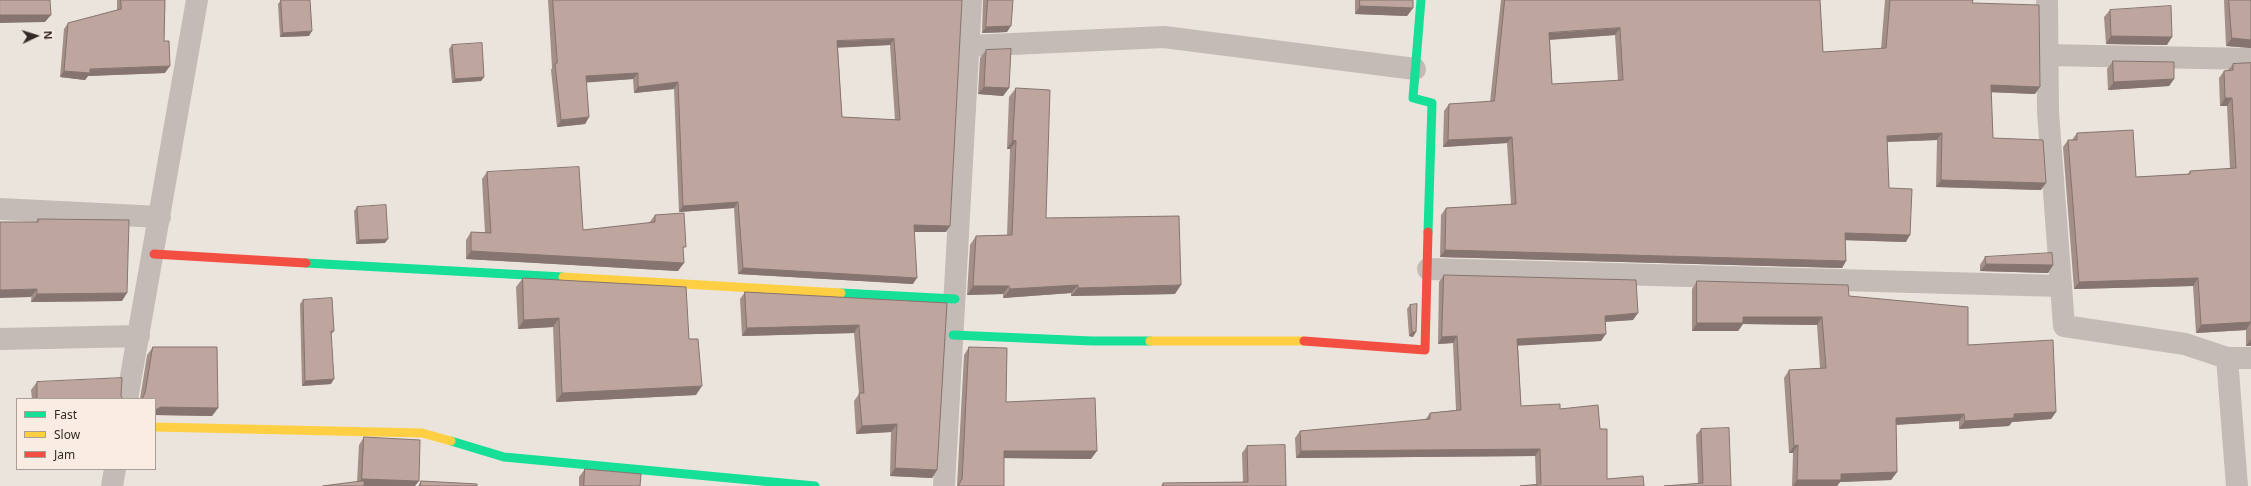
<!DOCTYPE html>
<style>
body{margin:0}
#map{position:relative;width:2251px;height:486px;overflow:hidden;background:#ebe4dd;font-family:"Noto Sans",sans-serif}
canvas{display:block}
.legend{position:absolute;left:16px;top:398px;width:140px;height:72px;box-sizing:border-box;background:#f9ede3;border:1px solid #aa9f97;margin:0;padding:5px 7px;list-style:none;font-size:12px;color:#342925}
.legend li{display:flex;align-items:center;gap:8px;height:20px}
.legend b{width:20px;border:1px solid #aa9f97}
.north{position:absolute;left:16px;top:16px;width:40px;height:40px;-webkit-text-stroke:3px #f9ede3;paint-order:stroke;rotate:86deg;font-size:11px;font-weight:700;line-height:16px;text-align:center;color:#342925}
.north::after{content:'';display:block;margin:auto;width:14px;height:18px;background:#342925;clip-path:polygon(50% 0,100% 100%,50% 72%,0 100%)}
</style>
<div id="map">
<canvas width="2251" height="486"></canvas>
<ul class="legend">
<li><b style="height:5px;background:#16e098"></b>Fast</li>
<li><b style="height:5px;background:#ffcf43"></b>Slow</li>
<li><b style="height:5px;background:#f24e42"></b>Jam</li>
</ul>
<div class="north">N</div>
</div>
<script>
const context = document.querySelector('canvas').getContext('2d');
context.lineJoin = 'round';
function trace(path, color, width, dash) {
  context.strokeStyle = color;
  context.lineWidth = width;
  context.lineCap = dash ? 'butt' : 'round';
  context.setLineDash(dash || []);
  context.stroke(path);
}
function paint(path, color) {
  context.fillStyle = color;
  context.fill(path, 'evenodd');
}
const street = new Path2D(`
 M2047 0 2048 112 2064 326 2185 344 2227 358H2251
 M969 46 1164 37 1415 69
 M2047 55 2251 59
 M0 209 160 217
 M1428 269 2061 286
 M0 339 139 336
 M2227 358 2237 486
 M127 399 197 0
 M112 486 115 469
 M944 486 971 0`);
const fast = new Path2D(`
 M1421 0 1413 98 1432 103 1428 232
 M306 263 563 277
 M841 293 955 299
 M953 335 1092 341H1150
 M451 441 504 457 815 486`);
const slow = new Path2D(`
 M563 277 841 293
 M1150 341H1304
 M155 427 422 433 451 441`);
const jam = new Path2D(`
 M154 254 306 263
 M1304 341 1425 350 1428 232`);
const wall = new Path2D(`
 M117 0H165L164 41 165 73 88 76 85 80 60 77 64 29 68 23 117 10Z
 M281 0 309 36 280 37 278 4Z
 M548 0H962L946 232H914L913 284 738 274 734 208 679 212 674 89 634 93 633 79 586 82 589 117 585 124 557 127 551 70 552 68ZM890 45 895 120 842 117 838 47Z
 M983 0H1013L1007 32 982 33Z
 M1355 0H1413V8L1407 16 1355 14Z
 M1501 0H1820L1823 52 1881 49 1885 0H1973L1972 3 2035 94 1991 92 1993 138 2041 190 1936 187 1937 140 1887 142 1889 188 1906 242 1845 240 1846 261 1842 268 1440 257 1441 215 1446 208 1511 204 1507 143 1443 147 1444 111 1449 104 1490 102ZM1615 35 1618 81 1552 84 1550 40Z
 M2224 0H2251V48L2226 46Z
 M2110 10 2167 45 2106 44 2104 17Z
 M452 45 484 77 481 81 452 83 449 49Z
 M986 50 1009 88 1003 96 978 94 980 58Z
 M2113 61 2174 79 2169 86 2108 90 2107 69Z
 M2251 63V346H2246V330L2196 333 2193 286 2074 289 2063 147 2068 140H2072L2077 133 2136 177 2188 174 2190 171 2230 169 2227 106H2220L2219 78 2224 71 2228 70 2233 64Z
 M1016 88 1046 218 1175 294 1071 296V293L1003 298V294L967 295 970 245 976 236 1007 235 1010 149H1007L1009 97Z
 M487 172 583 230 649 223 655 215 683 251 678 271 466 259V240L471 232 485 233 482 179Z
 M357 207 385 243 356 244 354 211Z
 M38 219 122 301 31 302 36 222Z
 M1985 257 2053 265 2048 273 1980 271V265Z
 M1444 275 1633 320 1605 322 1601 341 1518 345 1521 406 1560 409 1600 429 1607 479 1536 484 1535 456 1296 458 1295 438 1300 431 1425 420 1430 413 1456 410 1453 343 1438 344 1439 282Z
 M523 278 689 339 696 395 556 402 553 327 518 329 516 287Z
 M1697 281 1849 296 1968 345 2056 412 2051 419 2012 422 2009 426 1959 429V421L1896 425 1897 472 1891 480 1840 482 1837 486H1792L1793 453H1789L1784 378 1789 370 1820 368 1817 325 1743 324 1738 331H1692V289Z
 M745 292 947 303 937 470 932 478 890 476 891 432 856 434 854 401 859 394 854 333 742 336 740 299Z
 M303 300 334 331 331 335V384L302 386 300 304Z
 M1410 305 1413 337 1409 336 1407 309Z
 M153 347 218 408 212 416 155 415V399H140L147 355Z
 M969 347 1006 402 1091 459 1004 458V486H957L964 355Z
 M37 382 121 396 123 399H32L31 390Z
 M1701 429 1731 486 1698 484 1696 435Z
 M364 437 415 486H322L357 482 359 445Z
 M1247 446 1286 486H1161L1163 483 1243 482 1242 453Z
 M585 469 640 486H579V477Z
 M421 481 477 486H418Z`);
const shadedWall = new Path2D(`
 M1360 6 1413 8 1407 16 1355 14Z
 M0 15H51L45 22 0 23Z
 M1011 26 1007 32 982 33 986 27Z
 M1620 28 1615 35 1544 40 1549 33Z
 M312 31 309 36 280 37 283 33Z
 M2111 36 2172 37 2167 45 2106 44Z
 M2232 38 2251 40V48L2226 46Z
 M894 39 890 45 833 48 837 41Z
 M170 66 165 73 88 76 85 80 60 77 64 71Z
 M638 73 633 79 581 83 586 76Z
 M484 77 481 81 452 83 455 79Z
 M2174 79 2169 86 2108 90 2114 82Z
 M678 82 674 89 634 93 638 87Z
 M1991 85 2040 87 2035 94 1986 92Z
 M984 87 1009 88 1003 96 978 94Z
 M2225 98H2232L2227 106H2220Z
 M589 117 585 124 557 127 561 120Z
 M1942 133 1937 140 1882 142 1887 136Z
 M1512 137 1507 143 1443 147 1448 140Z
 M1013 140 1016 141 1010 149H1007Z
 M1941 180 2046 183 2041 190 1936 187Z
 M738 202 734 208 679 212 683 206Z
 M914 225 950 226 946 232H909Z
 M1845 233 1910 235 1906 242 1840 240Z
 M388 239 385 243 356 244 359 240Z
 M1445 250 1846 261 1842 268 1440 257Z
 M471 251 684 263 678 271 466 259Z
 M1986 264 2053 265 2048 273 1980 271Z
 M743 268 917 278 913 284 738 274Z
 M2198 278 2193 286 2074 289 2079 282Z
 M1078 285 1071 293 1003 298 1010 289Z
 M1181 285 1175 294 1071 296 1078 288Z
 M973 286H1009L1003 294 967 295Z
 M37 289 31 297 0 298V290Z
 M127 293 122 301 31 302 37 294Z
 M1638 313 1633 320 1600 322 1605 316Z
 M1743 317H1822L1817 325 1743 324 1738 331H1692L1697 323Z
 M559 318 553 327 518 329 524 320Z
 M2251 322 2246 330 2196 333 2201 325Z
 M859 325 854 333 742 336 747 328Z
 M1412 332H1416L1413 337 1409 336Z
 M1606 334 1601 341 1513 346 1517 339Z
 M1457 336 1453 343 1438 344 1442 337Z
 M2251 339V346H2246Z
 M334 379 331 384 302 386 305 381Z
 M702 386 696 395 556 402 562 393Z
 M161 407 218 408 212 416 155 415V410Z
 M2056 412 2051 419 2012 422 2009 426 1959 429 1965 421 2014 414Z
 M1964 414 1959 421 1891 425 1896 418Z
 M897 424 891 432 856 434 862 426Z
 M1798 445 1793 453H1789L1794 446Z
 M1540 449 1535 456 1296 458 1301 451Z
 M1004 451H1097L1091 459 998 458Z
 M895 468 937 470 932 478 890 476Z
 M1897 472 1891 480 1840 482 1837 486H1793L1797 480 1841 474Z
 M362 479 419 481 415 486H357Z`);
const building = new Path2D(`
 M0 0H50L51 15H0Z
 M121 0H165L164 41H169L170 66 90 69V73L64 71 68 23 121 9Z
 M281 0H310L312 31 283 33Z
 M553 0H962L950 226 914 225 917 278 743 268 738 202 683 206 678 82 638 87V73L586 76 589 117 561 120 555 64 557 63ZM894 39 900 120 842 117 837 41Z
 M988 0H1013L1011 26 986 27Z
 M1360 0H1413V8L1360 6Z
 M1505 0H1820L1823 52 1886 48 1890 0H1973L1972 3 2039 5 2040 87 1991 85 1993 138 2043 140 2046 183 1941 180 1942 133 1887 136 1889 188 1912 189 1910 235 1845 233 1846 261 1445 250 1446 208 1516 204 1512 137 1448 140 1449 104 1494 101ZM1620 28 1623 80 1552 84 1549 33Z
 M2229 0H2251V40L2232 38Z
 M2171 6 2172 37 2111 36 2110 10Z
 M482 43 484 77 455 79 452 45Z
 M1011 49 1009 88 984 87 986 50Z
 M2113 61 2174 62V79L2114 82Z
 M2251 63V322L2201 325 2198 278 2079 282 2068 140H2077V133L2133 130 2136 177 2190 174V171L2236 168 2232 98H2225L2224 71 2233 70V64Z
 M1016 88 1050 90 1046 218 1179 216 1181 285 1078 288V285L1010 289 1009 286H973L976 236 1012 235 1016 141 1013 140Z
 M579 167 583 230 655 222V215L684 213 686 247H683L684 263 471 251V232L491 233 487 172Z
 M386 205 388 239 359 240 357 207Z
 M38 219 129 220 127 293 37 294V289L0 290V222H38Z
 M2052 253 2053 265 1986 264 1985 257Z
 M1444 275 1636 280 1638 313 1605 316 1606 334 1517 339 1521 406 1560 404V409L1598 405 1600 429H1607V479L1643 476 1644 486H1520L1541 484 1540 449 1301 451 1300 431 1430 419V413L1461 410 1457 336 1442 337Z
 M523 278 686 287 689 339H698L702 386 562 393 559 318 524 320Z
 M1697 281 1848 285 1849 296 1968 307V345L2053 340 2056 412 2014 414V418L1965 421 1964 414 1896 418 1897 472 1841 474V480H1797L1798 445 1794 446 1789 370 1826 368 1822 317H1743V323H1697Z
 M745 292 947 303 937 470 895 468 897 424 862 426 859 393H864L859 325 747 328Z
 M332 298 334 331H331L334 379 305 381 303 300Z
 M1417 304 1416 332H1412L1410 305Z
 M153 347H217L218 408 161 407 155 410V399H142L145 393Z
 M969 347 1007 348 1006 402 1095 398 1097 451H1004V486H958L962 479Z
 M122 378 121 396 123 399H37V382Z
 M1729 428 1731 486H1664L1703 483 1701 429Z
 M364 437 420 440 419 481 362 479Z
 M1285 445 1286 486H1163V483L1248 482 1247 446Z
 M585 469 641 474 640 486H584Z
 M364 481V486H323Z
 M421 481 477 484V486H421Z`);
trace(street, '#c4bbb6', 22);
trace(fast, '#16e098', 9);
trace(slow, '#ffcf43', 9);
trace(jam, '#f24e42', 9);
paint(wall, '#a38f88');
paint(shadedWall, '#85746f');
paint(building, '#bea69e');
trace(building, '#85746f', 1);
</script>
